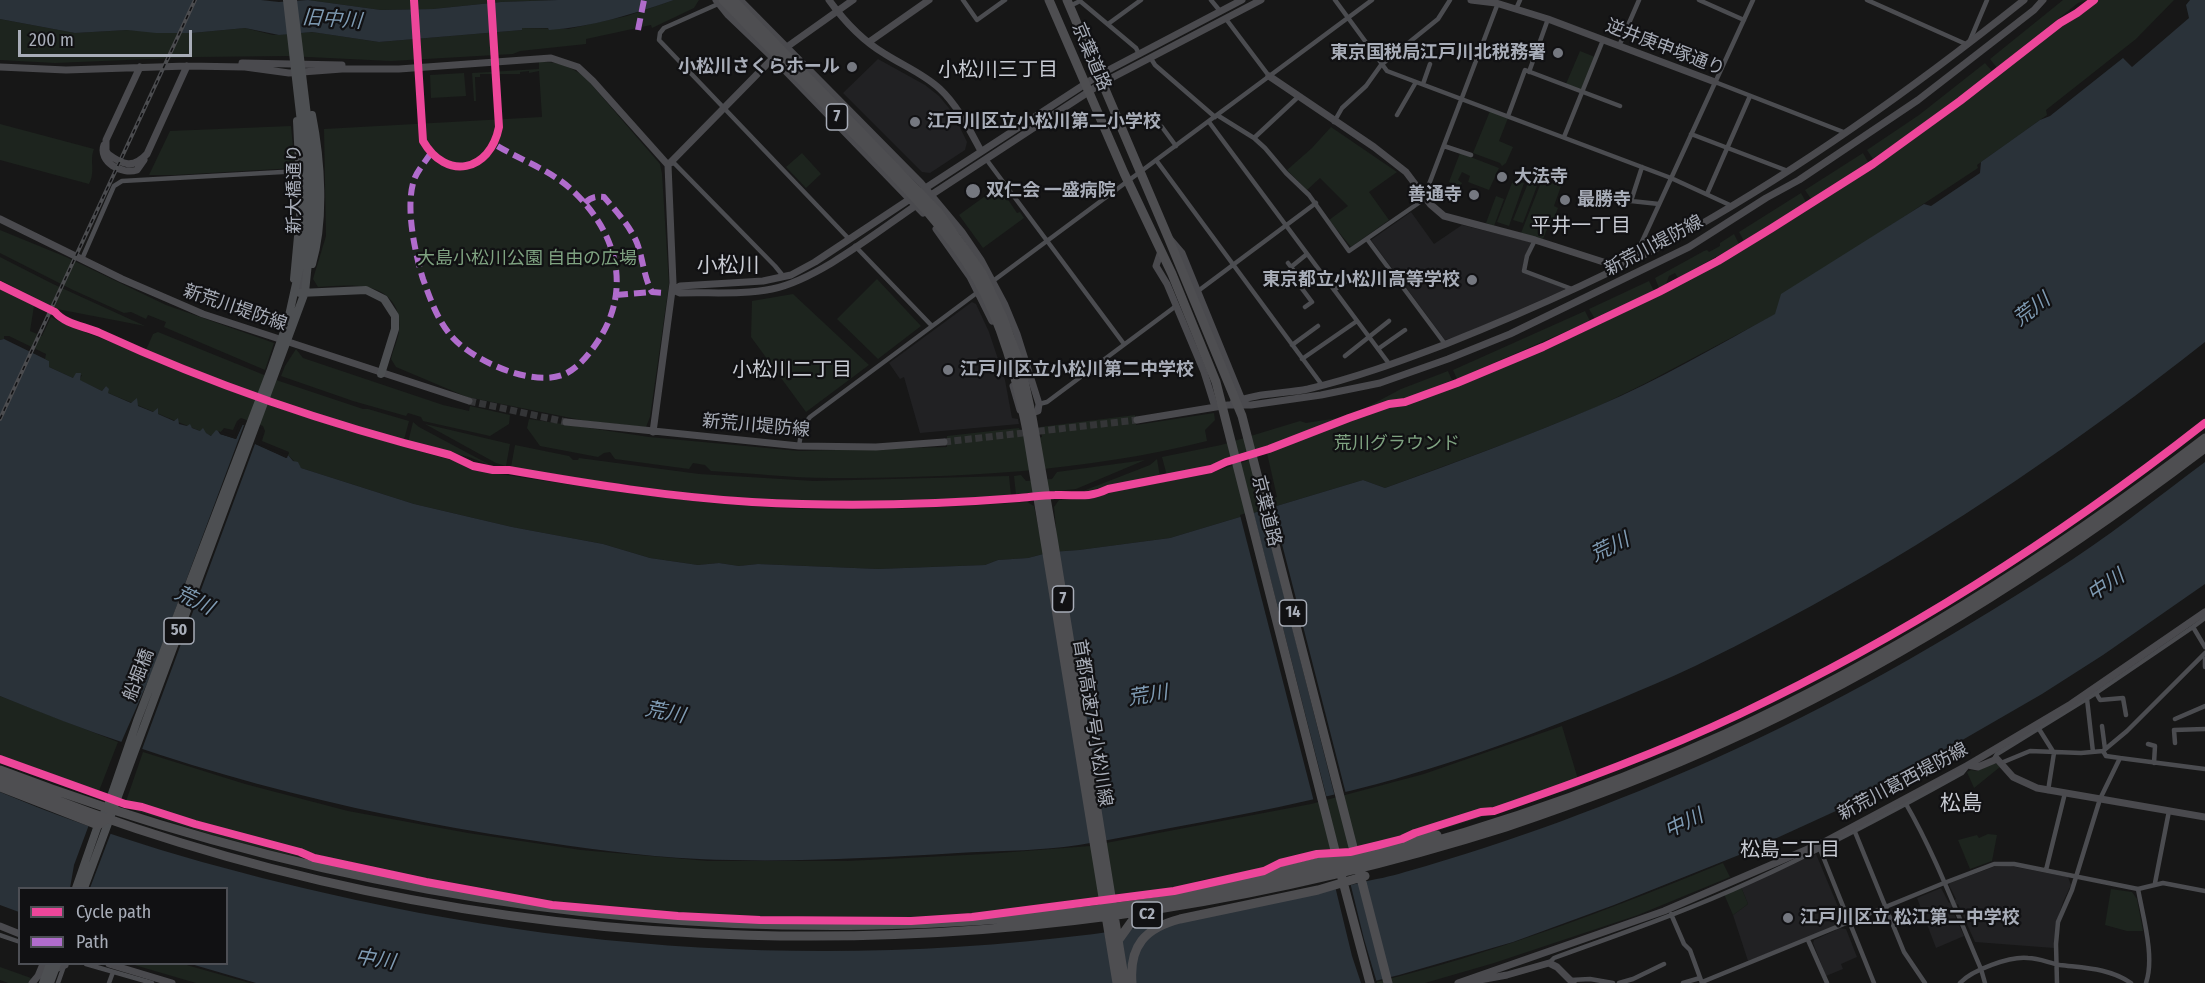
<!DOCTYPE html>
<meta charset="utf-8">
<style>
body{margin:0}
#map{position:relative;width:2205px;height:983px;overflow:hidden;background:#171717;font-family:"Fira Sans Condensed",sans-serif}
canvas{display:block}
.legend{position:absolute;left:18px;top:887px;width:210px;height:78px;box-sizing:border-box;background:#111113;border:2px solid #4d4f55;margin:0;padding:8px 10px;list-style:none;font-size:18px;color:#a8adb8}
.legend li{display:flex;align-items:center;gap:12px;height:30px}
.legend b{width:30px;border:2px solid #4d4f55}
.scale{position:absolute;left:18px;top:30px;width:174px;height:27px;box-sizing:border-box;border:3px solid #a8adb8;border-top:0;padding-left:8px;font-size:18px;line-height:21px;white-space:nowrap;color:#a8adb8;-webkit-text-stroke:4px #111113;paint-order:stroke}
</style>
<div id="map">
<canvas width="2205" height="983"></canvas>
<ul class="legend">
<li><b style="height:8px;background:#ed469a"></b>Cycle path</li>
<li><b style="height:8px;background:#b06ccc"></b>Path</li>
</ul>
<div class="scale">200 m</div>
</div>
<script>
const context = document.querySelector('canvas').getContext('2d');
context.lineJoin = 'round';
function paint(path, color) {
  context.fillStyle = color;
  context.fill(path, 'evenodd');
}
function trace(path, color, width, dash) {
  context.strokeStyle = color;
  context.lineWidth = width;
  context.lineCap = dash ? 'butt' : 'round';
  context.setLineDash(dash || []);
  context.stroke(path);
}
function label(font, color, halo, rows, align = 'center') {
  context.font = font + ' "Fira Sans Condensed","Noto Sans JP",sans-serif';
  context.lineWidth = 4.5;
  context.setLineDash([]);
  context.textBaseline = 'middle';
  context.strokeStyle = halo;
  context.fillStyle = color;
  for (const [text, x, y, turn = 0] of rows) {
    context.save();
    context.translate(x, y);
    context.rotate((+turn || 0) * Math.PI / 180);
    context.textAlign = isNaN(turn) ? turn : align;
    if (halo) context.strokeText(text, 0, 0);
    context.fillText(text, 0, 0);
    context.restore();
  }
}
const built = new Path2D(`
 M878 59 925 85 939 96 953 113 967 142 965 150 930 173 922 172 843 93Z
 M1411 212 1434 244 1462 225 1531 242 1525 256 1522 272 1564 288V290L1464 334 1445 340 1371 240Z
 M972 302 976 304 989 332 1005 380 1012 418 1018 419 1019 424 920 433 904 377 900 379 889 363Z
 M1816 854 1844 921 1838 925 1839 928 1846 929 1857 957 1841 964 1843 969 1826 976 1813 943 1814 940 1836 930 1835 927 1748 961 1733 915 1748 904 1741 887Z
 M2011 866 2068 877 2071 885 2063 902 2056 924 2054 948 1975 942 1958 904 1951 907 1964 936 1936 948 1917 898 1941 888 1949 903 1956 899 1949 885 1950 883 1993 867Z`);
const green = new Path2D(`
 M308 0H558L501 2 433 9 381 10Z
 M674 0H699L694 8 652 28 651 25 586 39V44L520 51 513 54 391 61 287 56 198 57 55 63 0 60V19L75 33 127 30 192 33 245 28 273 35 312 32 379 42 522 30V28L568 29 627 16Z
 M2063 0H2087L2078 3 1997 68 1990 59Z
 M2095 0H2174L2136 39 2046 110 2047 115 1977 165 1978 168 1890 226 1776 314 1646 383 1599 406 1515 440 1385 488 1363 480 1170 538 1079 550 1051 552 1028 558 998 560 985 565 878 569 758 564 739 566 719 563 698 565 650 558 603 544 512 527 414 504 301 468 288 455 289 452 262 441 265 431 263 426 241 418 237 421 233 430 224 428 221 432 218 431 212 436 108 393 106 386 102 391 79 380 82 375 73 378 49 367V361L45 359 46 354 9 336H4V339L0 340V288L34 306 30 331 42 336 51 317C74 330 98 336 122 347 229 395 342 430 455 461L472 470C581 486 690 505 801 509 876 511 952 507 1027 502L1034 506 1039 531 1056 528 1054 507 1059 500 1094 498 1104 493 1207 474 1256 458 1267 500 1277 497 1267 453C1308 438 1348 420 1389 407 1422 397 1455 386 1486 374 1563 343 1638 307 1710 268 1842 197 1961 105 2078 11L2086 8Z
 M1580 51 1595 57 1582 90 1566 84Z
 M539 62C557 61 570 66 585 77L660 164 662 174 669 284 650 417 646 427 586 421 467 397 396 367 391 359C393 350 398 340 399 331 400 323 399 315 396 308 382 279 344 286 318 287L313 279 326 236 324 129 542 117 539 71 529 73V71L520 72V74H480V77H475L476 101H480H474L472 73 539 69Z
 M1985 63 1992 71 1947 107 1873 159 1867 150 1919 115Z
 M464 73 466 96 431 98 430 75Z
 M1490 111 1508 118 1499 141 1513 147 1506 163 1502 166 1500 163 1473 153Z
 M0 124 94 149C89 161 96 171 89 184L0 160Z
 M291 126 295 168 175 175H149L170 131Z
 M1331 127 1397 172 1369 192 1389 220 1351 247 1329 220 1348 206 1320 178 1307 190 1287 170 1312 148Z
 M802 153 821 174 806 188 786 167Z
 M1460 153 1499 168 1489 190 1468 182 1470 176 1462 172 1458 180 1462 183 1459 188 1449 182Z
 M1863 153 1868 162 1811 199 1805 190Z
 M1513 180 1524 183 1509 226 1497 222Z
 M1542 180 1561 186 1554 206 1558 208 1550 228 1548 227 1543 239 1521 233Z
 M1528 183 1537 186 1523 223 1513 220Z
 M999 186 1017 213 1020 212 1024 218 983 248 959 215Z
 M1801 193 1806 202 1744 241 1739 232Z
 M1496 196 1504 199 1494 226 1486 223Z
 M0 230 66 257 166 305 274 343 265 370 164 327 166 322 148 315 146 319 131 312 124 313 73 290 0 253Z
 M1734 234 1739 244 1678 278 1675 273 1669 276 1666 284 1659 288 1655 278 1704 251 1707 250 1709 252 1720 246V243Z
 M0 257 53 284 145 326 57 309 0 280Z
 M877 279 921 326 878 359 837 319Z
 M1649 281 1654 291 1595 319 1589 309Z
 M793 294 869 365 806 412 751 337 752 301Z
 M1585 311 1590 321 1457 379 1453 370Z
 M158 332 279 381 363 409H368L409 421 404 440 272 401 146 350 153 334Z
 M296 349 303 358 443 405 469 411 470 406 510 415 509 424 490 436 423 421 421 417 408 413 406 416 353 401 281 376 285 366Z
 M1448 371 1452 380 1406 399H1398L1356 413 1401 389Z
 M1214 413 1215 420 1205 430 1207 441C1084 472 956 478 830 478 790 478 751 473 711 471L705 465 693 463 689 469 615 459 610 452 604 453 598 457 540 446 527 428 529 419 649 437 799 451 947 447V436L1019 428 1025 439 1042 437 1040 427 1135 415 1136 425Z
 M1344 417C1287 439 1226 464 1167 476L1162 457 1221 445 1300 421 1306 423Z
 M413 422 419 427 494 467 469 457 408 442Z
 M425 424 510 444 506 466 496 463Z
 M515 445 569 456 573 460H578L579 458 699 474 814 481 1009 476 1011 496C932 499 853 505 774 500 685 495 598 482 511 467Z
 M1157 459 1160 477 1112 485 1078 493 1150 465Z
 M1145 460 1076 489 1016 495 1014 476 1021 475 1026 481 1052 479 1057 472Z
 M0 696 118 742 99 791 0 755Z
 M1562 726 1580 786 1402 842 1197 881 1189 895 992 920 699 923 501 900 281 853 206 833 124 807 143 752 245 784 348 811 468 833 581 850 708 861H847L986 854 1090 846 1311 804 1424 774Z
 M1993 763 1997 764 2000 767 1974 788 1967 772 1971 770 1977 771Z
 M1988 834 1997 835 1992 861 1970 869 1958 840 1977 835 1979 838Z
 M1723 863 1730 877 1638 915 1494 963 1425 983H1372C1493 954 1609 910 1723 863Z
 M1741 887 1748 904 1733 915 1724 894Z
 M2111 889 2132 892 2137 899 2143 931H2127L2105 925Z
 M131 964H183L250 983H196Z
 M0 967 31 978 28 983H8L0 980Z`);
const water = new Path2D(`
 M0 0H261L279 2 308 0 381 10 433 9 501 2 558 0H674C633 14 592 27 549 30L548 28H522V30L379 42 312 32 279 35 245 28 192 33H156L127 30 75 33 0 19Z
 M2190 0H2205V342C2081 440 1951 529 1813 605 1761 633 1709 661 1655 684 1567 722 1469 759 1377 784 1312 801 1246 814 1181 826 1142 833 1103 842 1064 847 1029 851 993 851 958 853 872 858 785 863 699 859 640 856 581 848 523 839 342 812 169 766 0 696V340L4 339 49 361V367L73 378 76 373H81L80 380 102 391 106 386 109 389 108 393 131 403 137 398 138 406 153 412 158 408V414L174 421 178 418 179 424 187 426 190 424 192 428 200 431 203 428 206 433 211 436 216 430 218 431 220 434 236 439 243 424 260 431 256 444 287 458 288 455 293 461 298 462 301 468 414 504 512 527 603 544 650 558 698 565 719 563 739 566 758 564 878 569 985 565 998 560 1028 558 1051 552 1079 550 1170 538 1363 480 1385 488C1457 462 1528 436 1598 406 1659 380 1717 346 1775 314L1781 294 1924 204 1931 206 1980 173 1981 162 2040 120 2050 116 2123 58 2132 67 2189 18 2186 5Z
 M2205 462V584L2103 655 2042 694 1855 802H1850L1838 810 1744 853 1614 905 1513 942 1399 975 1367 983H256L191 964H226V888H20L19 912 0 905V792C104 836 215 868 325 893 669 973 1017 971 1359 883 1375 879 1390 877 1405 872 1509 843 1615 803 1714 759 1831 707 1945 641 2053 572 2106 539 2155 499 2205 462Z`);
const pier = new Path2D(`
 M244 421 263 429V433L259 444 285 454 289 453 286 458 255 444 141 752 120 745 152 672 244 425H242L236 439 220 434 221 432 223 430 224 432 235 436 239 423Z
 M1272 505 1346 794 1335 797 1262 508Z
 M1253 511 1327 799 1314 802 1240 515Z
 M90 822 112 830 90 888H70L74 865Z
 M1350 882 1364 939 1377 983H1361L1352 956 1335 886Z`);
const secondaryTunnel = new Path2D(`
 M469 401 566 422
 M944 442 1137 420`);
const street = new Path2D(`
 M963 0 977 20 1005 0
 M1211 0 1220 11
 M1335 0 1387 71 1671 178 1732 206
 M1699 0 1744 20
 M1867 0 1968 45 1987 0
 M718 4 664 28 660 33 659 40 849 239
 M1070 6 1080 1 1136 48 1139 54
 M1516 9 1520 0
 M1226 19 1269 76
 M1108 24 1141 0
 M1619 46 1639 0
 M1150 57 1155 65 1215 117
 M1529 72 1548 19
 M1715 82 1846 133
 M1423 84 1430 64
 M1217 115 1254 138 1265 148 1286 173 1309 195 1349 251 1423 200 1498 3
 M1397 115 1416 82
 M1508 116 1525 70 1620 106
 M1209 122 1390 365
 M1334 122 1342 108 1366 86 1381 65 1438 19 1450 0
 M1162 127 1176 146
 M1691 134 1788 171
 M1564 137 1603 40
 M1254 138 1298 97
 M1444 146 1471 155
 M986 159 1124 344
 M1156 160 1322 385
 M670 164 674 163 775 266 784 277
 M1642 167 1631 201 1659 204
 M1707 194 1750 96
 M1367 239 1445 344
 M1535 240 1527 256 1524 271 1572 289
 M855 246 932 326
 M82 259 114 186 122 181 300 171
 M1634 259 1753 0
 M1288 263 1294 271
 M1291 267 1307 254
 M993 281 1372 0
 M300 288 303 267
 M1334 290 1355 275
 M1198 291 1316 203
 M1305 307 1312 302 1300 286 1320 271
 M1292 345 1318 326
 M1378 349 1405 330
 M1345 356 1389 321
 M1302 359 1357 321
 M1039 404 1047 402 1176 306
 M799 446 802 427 810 417 978 292
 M2193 627 2205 618
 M2205 659V667
 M2096 693 2100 700 2123 698 2126 715
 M2087 699 2093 752
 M2175 719 2205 706
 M2102 726 2105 749
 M2039 729 2054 753 2048 791
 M2175 743 2174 730 2205 729
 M2148 744 2155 746 2154 763
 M2120 758 2205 769
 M1994 759 1997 754 2096 693 2193 627 2205 647
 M2001 763 2030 751 2081 753 2103 751 2127 731 2205 653
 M1906 804C1936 856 1957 914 1981 969L1985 983
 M1855 832 1904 952 1925 983
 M1820 849 1874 983
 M2046 870 2065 793
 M2155 883 2169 811
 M2138 889C2143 917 2155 957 2146 983
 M1671 914 1684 944 1690 950 1702 983
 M0 935 20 942
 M1808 940 1827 983
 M1549 963 1554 958C1620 934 1687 911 1750 882 1823 849 1892 812 1962 773L1966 768
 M86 964 152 983
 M1571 980 1590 979 1613 983
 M1702 982 1944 883 1994 864H2014L2138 889 2163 883 2205 891
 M58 983 64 966
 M109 983 113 972
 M1619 983 1633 979 1664 964
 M1683 983 1700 978
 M1960 983C1972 970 2010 956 2028 958 2039 958 2049 963 2060 965 2085 968 2109 968 2131 983
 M2057 983 2056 944 2058 922 2072 890 2100 799 2120 758 2106 756 2103 751`);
const secondary = new Path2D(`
 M716 0 728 15 773 58 923 213
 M740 0 921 183 962 232 981 260 1005 305 1017 334 1039 404 1038 411 1029 414
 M829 0C844 21 863 41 885 54 904 66 924 74 940 89 958 106 969 129 981 151
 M1471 0 1496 3 1548 19 1715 82
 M869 42 929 0
 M784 49 853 0
 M242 63 342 65
 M0 67 66 70 187 66 245 67 289 73 342 69H399L551 58 578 67 593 81 668 165 673 283 653 432
 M140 67 106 140V151L108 154C123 165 133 169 147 154L187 66
 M1269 76 1374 147 1406 172 1430 204 1444 216 1535 240 1619 267
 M104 145C98 162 122 175 137 170L144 160
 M668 165 775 56
 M924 189 1099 75 1242 0
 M928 197 1102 83 1261 0
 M0 219 122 279 203 314 469 401
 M936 229 970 277 992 321
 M1170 239 1182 253 1242 400
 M1161 251 1156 266 1167 284 1204 372 1215 407
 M673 290 680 293C710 292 743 295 772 289 819 279 878 231 918 204
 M673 290 680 286 763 281 791 275 815 262 913 197
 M1013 386 1020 410
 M1233 403C1254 393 1284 394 1308 389 1355 378 1401 361 1446 344 1531 310 1616 272 1696 227 1812 161 1920 83 2024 0
 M1137 420 1228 405H1251L1321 395 1380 383 1448 359 1510 334 1689 247 1766 198 1799 180 1918 100 2034 10 2043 0
 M566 422 799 446 876 447 944 442
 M1968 765 1978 767 1997 759 2013 777 2037 788 2205 817
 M0 926 20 934
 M109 964 172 983
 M38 976 65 965
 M1469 982 1507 975 1549 963 1557 967 1573 983
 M32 983 38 976 43 964
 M1458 983 1664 911 1824 842 1968 765 2071 704 2205 612`);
const primary = new Path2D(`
 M312 264C325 220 321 160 312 115
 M294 279 301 204 297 121
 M300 293 366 290 384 299 395 316V329L381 374
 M76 888 98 825 108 805 137 721 270 372 288 320 303 252 306 214V166L287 0
 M84 888 305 292 313 214V165L293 0
 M43 983 50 964
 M50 983 57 964`);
const highway = new Path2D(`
 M723 0C769 47 814 94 860 140 901 183 944 225 975 276 1003 324 1016 377 1027 431L1117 983
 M733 0 939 213 982 273 1003 318 1021 367 1032 417 1053 538 1125 983
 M1049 0 1124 173 1172 274 1216 382 1342 878 1370 983
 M1067 0 1168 237 1242 416 1388 983
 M0 770C559 983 1177 983 1725 734 1896 655 2056 552 2205 438
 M0 778C481 976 1013 983 1506 827 1580 802 1654 775 1725 742 1896 664 2056 561 2205 448
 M0 787 98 825 109 817
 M1153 904 1176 895 1437 835
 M1117 942 1135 917
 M1132 983C1129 946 1145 928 1180 919L1318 890 1365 876`);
const rail = new Path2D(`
 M0 419 195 0`);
const quiet = new Path2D(`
 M638 30 644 0
 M431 153C425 162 417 171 414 180 405 207 415 253 423 279 431 301 438 322 454 339 476 362 536 389 567 373 580 366 590 353 598 341 633 288 616 231 572 190 549 169 520 160 494 144
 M585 203C591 197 596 196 604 197 616 211 630 226 637 243 643 259 644 278 652 292L665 293
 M616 295 652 292`);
const cycleway = new Path2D(`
 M414 0 423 141C446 181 490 172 499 127L491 0
 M0 285 55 312C66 325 85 326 100 333 213 385 330 425 450 455L473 466 493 470H509C589 484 670 497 752 502 841 507 930 505 1019 498 1031 497 1043 495 1055 495 1075 494 1088 499 1108 489L1211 469 1226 462 1269 449 1349 418 1389 404 1405 402 1457 383 1543 347 1659 292 1718 261 1772 228 1873 164 1960 101 2060 23 2077 13 2094 0
 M0 759 125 804 142 807 195 824 300 852 314 858 426 882 552 905 678 916 760 920 911 921 972 917 1174 891 1264 871 1280 863 1317 854 1350 852 1379 845 1402 839 1415 833 1481 812 1494 811C1578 782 1660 752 1740 714 1905 636 2061 536 2205 423`);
const markers = [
 [1558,53,6,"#757880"],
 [852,67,6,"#757880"],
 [915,122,6,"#757880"],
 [1502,177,6,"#757880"],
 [973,191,8,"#757880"],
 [1474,195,6,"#757880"],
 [1565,200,6,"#757880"],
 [1472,280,6,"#757880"],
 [948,370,6,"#757880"],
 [1788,918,6,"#757880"]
];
const shields = [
 [837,117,21],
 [1063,599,21],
 [1293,613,27],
 [179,631,30],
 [1147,915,30]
];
const shieldNames = [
 ["7",837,117],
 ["7",1063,599],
 ["14",1293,613],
 ["50",179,631],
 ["C2",1147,915]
];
const streetNames = [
 ["逆井庚申塚通り",1665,48,21],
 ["京葉道路",1091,57,67],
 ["新大橋通り",295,189,-90],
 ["新荒川堤防線",1654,246,-28],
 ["新荒川堤防線",235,308,19],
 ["新荒川堤防線",756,426,5],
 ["京葉道路",1266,511,76],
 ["船堀橋",139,675,-69],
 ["首都高速7号小松川線",1092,723,81],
 ["新荒川葛西堤防線",1903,782,-28]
];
const poiNames = [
 ["東京国税局江戸川北税務署",1546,53,"right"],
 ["小松川さくらホール",840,67,"right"],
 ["江戸川区立小松川第二小学校",927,122],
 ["大法寺",1514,177],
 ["双仁会 一盛病院",986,191],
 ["善通寺",1462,195,"right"],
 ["最勝寺",1577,200],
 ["東京都立小松川高等学校",1460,280,"right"],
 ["江戸川区立小松川第二中学校",960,370],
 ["江戸川区立 松江第二中学校",1800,918]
];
const parkNames = [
 ["大島小松川公園 自由の広場",527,259],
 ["荒川グラウンド",1397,444]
];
const waterNames = [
 ["旧中川",332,20,4],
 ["荒川",2032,310,-37],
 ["荒川",1610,548,-26],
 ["中川",2106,586,-34],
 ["荒川",194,601,26],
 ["荒川",1148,696,-9],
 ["荒川",665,713,11],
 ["中川",1684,824,-26],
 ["中川",375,960,9]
];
const neighbourhoodNames = [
 ["小松川三丁目",998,70],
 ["平井一丁目",1581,226],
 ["小松川二丁目",792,370],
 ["松島二丁目",1790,850]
];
const quarterNames = [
 ["小松川",728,266],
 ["松島",1961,804]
];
paint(built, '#212123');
paint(green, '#1d241e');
paint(water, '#2a3239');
paint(pier, '#171717');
trace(secondaryTunnel, '#343537', 7, [7, 3.5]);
trace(street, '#4b4c50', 4.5);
trace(secondary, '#4a4a4e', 7);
trace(primary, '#4d4f52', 8);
trace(highway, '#4e4e51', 9);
trace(rail, '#4b4c4f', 4);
trace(rail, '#111113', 1.5, [4.5]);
trace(quiet, '#b06ccc', 6, [12, 6]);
trace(cycleway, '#ed469a', 8);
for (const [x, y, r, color] of markers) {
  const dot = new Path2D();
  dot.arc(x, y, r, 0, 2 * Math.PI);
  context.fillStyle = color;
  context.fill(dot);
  trace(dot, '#111113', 2);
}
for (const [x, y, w] of shields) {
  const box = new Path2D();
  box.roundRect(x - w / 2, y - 13, w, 26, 4.5);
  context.fillStyle = '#111113';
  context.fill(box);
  trace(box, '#a8adb8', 1.5);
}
label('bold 16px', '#a8adb8', null, shieldNames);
label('18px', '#a8adb8', '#111113', streetNames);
label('bold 18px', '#a8adb8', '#111113', poiNames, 'left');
label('18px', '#7fa381', '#111113', parkNames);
label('italic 20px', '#7f9bb3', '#111113', waterNames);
label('20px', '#c9ccd4', '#111113', neighbourhoodNames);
label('21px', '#c9ccd4', '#111113', quarterNames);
</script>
